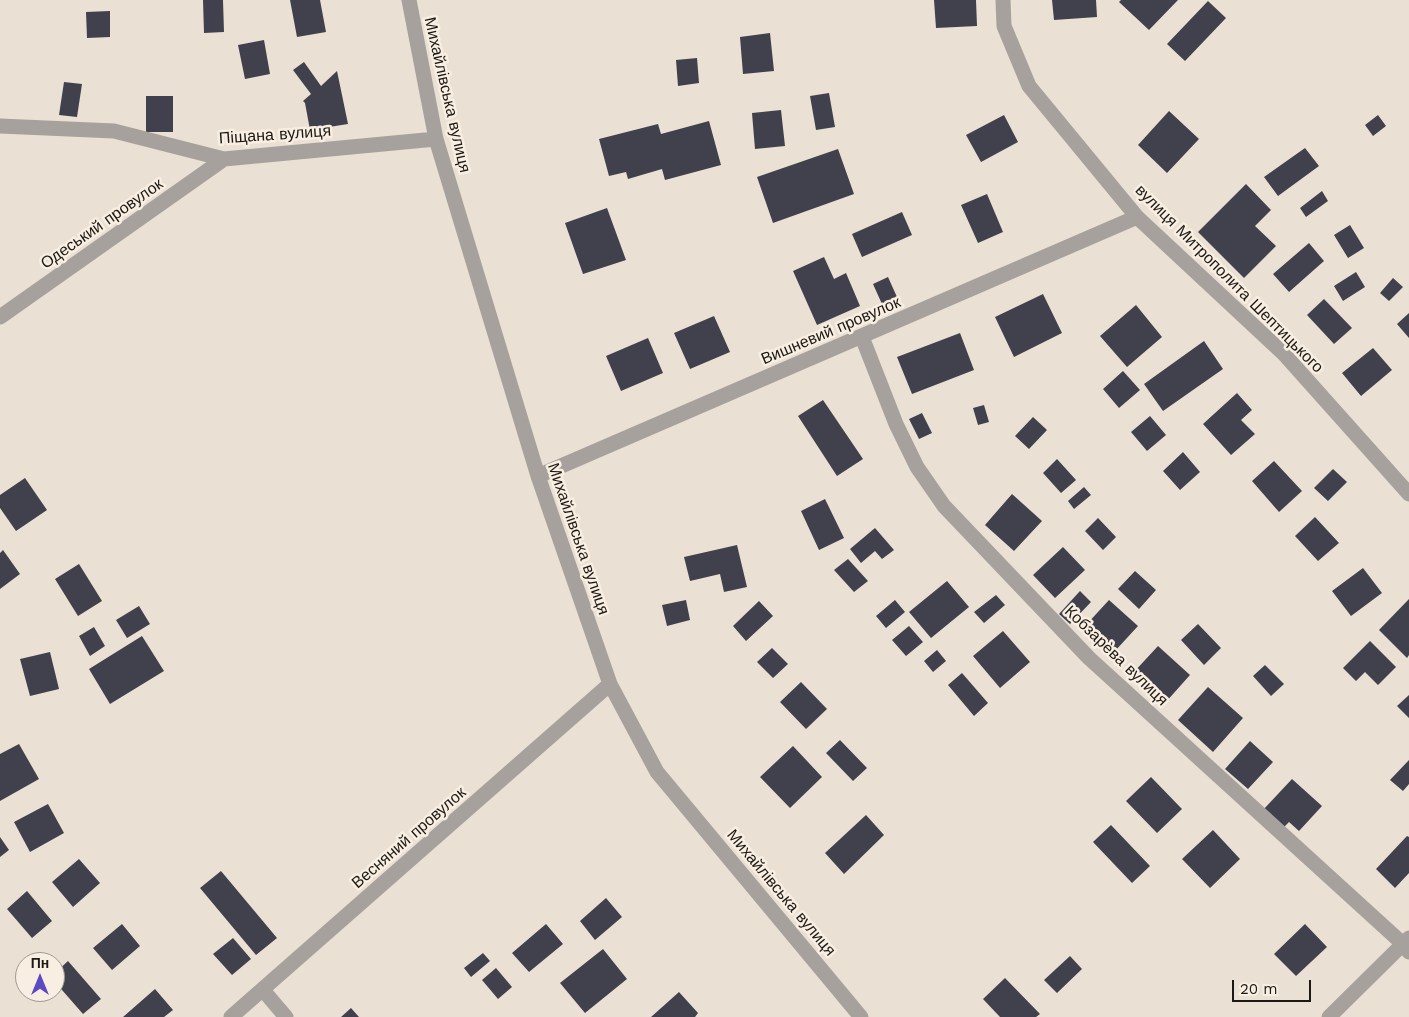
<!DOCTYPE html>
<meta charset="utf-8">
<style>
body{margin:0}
#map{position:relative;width:1409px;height:1017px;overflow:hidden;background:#eae0d4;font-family:"Work Sans",sans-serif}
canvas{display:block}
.north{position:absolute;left:15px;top:952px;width:50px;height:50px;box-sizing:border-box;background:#f8eee1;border:1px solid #a0998f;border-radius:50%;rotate:0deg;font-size:14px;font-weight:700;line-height:20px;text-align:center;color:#1c1914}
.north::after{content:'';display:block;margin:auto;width:18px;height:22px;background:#5d4ac3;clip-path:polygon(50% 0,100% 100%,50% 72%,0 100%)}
.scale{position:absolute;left:1232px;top:980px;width:79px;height:22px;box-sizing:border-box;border:2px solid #1c1914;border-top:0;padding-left:6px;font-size:15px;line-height:18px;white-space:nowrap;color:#1c1914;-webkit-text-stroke:4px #f8eee1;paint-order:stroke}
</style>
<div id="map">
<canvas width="1409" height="1017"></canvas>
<div class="north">Пн</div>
<div class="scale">20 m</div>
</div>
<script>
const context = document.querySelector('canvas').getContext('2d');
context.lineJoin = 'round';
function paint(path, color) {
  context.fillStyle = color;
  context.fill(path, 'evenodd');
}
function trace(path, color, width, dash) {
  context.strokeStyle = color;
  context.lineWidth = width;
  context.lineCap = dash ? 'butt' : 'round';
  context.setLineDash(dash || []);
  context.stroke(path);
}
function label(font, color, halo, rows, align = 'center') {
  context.font = font + ' "Work Sans",sans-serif';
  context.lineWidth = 5;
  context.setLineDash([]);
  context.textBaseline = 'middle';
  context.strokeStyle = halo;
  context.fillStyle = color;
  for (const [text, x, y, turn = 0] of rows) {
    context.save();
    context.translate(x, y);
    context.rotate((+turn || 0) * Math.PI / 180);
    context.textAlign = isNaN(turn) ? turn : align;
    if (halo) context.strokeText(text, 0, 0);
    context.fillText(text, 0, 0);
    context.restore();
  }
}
const building = new Path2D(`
 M203 0H223L224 32 204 33Z
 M290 0H320L326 32 297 37Z
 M934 0H976L977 26 936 28Z
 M1052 0H1096L1097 17 1054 20Z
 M1121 0H1178L1149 30 1119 2Z
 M1208 1 1226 18 1185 61 1167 44Z
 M110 11V37L87 38 86 12Z
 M770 33 774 71 743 74 740 37Z
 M264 40 270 74 245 79 238 45Z
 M697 58 699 83 678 86 676 60Z
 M304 62 321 86 337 71 348 124 310 130 305 103 303 101 311 94 293 70Z
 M64 82 82 84 77 117 59 115Z
 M829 93 835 127 816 130 810 96Z
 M146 96H173V132H146Z
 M781 110 785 146 755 149 752 113Z
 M1169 111 1199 139 1167 173 1138 145Z
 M1004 115 1018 142 981 162 966 135Z
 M1378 115 1386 126 1373 136 1365 125Z
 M709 121 721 165 665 180 662 169 628 179 626 172 609 176 599 139 658 124 661 134Z
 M1305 148 1319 166 1278 196 1264 177Z
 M838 149 854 194 773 223 757 177Z
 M1246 184 1271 210 1255 226 1276 246 1244 278 1198 232Z
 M1322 191 1328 201 1306 217 1300 208Z
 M987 194 1003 232 978 243 961 205Z
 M607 208 626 260 583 274 565 223Z
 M902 212 912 235 862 257 852 234Z
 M1350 225 1364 248 1348 258 1334 235Z
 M1309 243 1324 261 1289 292 1273 274Z
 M824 257 834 279 846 273 860 306 817 325 793 271Z
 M1356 272 1365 287 1343 301 1334 286Z
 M888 277 901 306 886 313 873 284Z
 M1393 278 1403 287 1389 301 1380 293Z
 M1043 294 1062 333 1014 357 995 317Z
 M1324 299 1352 328 1334 344 1307 315Z
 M1136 305 1162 337 1127 367 1100 336Z
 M1409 313V338L1397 324Z
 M714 316 730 352 690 369 674 333Z
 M960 333 974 370 912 394 897 357Z
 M648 338 663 373 621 391 606 356Z
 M1204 341 1223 369 1163 411 1144 384Z
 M1373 348 1392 370 1361 396 1342 373Z
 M1123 371 1140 390 1119 408 1103 389Z
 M1237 393 1252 410 1241 420 1255 434 1231 455 1203 424Z
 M823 400 863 459 837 476 798 416Z
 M984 405 989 422 978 425 973 408Z
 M922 413 932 433 919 439 909 419Z
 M1150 416 1166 435 1147 451 1131 432Z
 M1033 417 1047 430 1029 449 1015 436Z
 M1183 452 1200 472 1180 490 1163 471Z
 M1057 459 1076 480 1061 493 1043 473Z
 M1274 461 1302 491 1279 512 1252 481Z
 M1333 469 1347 482 1328 501 1314 488Z
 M25 478 47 510 16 531 0 508V495Z
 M1084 487 1091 495 1074 509 1068 501Z
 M1012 494 1042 521 1014 551 985 525Z
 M825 499 844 538 819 550 801 511Z
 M1315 517 1339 543 1318 561 1295 536Z
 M1098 518 1116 537 1103 550 1085 531Z
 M875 528 894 550 882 559 875 551 861 563 850 549Z
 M737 545 747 587 724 592 720 574 690 581 684 557Z
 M1063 547 1085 570 1055 598 1033 575Z
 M3 550 20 574 0 589V553Z
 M848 559 868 581 854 592 834 570Z
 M79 564 102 601 78 616 55 579Z
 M1363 568 1382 593 1351 616 1332 591Z
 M1135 571 1156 590 1139 609 1118 589Z
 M947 581 969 607 931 638 909 612Z
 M1080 591 1091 602 1070 624 1059 614Z
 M996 595 1005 605 984 623 974 612Z
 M1409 599V655L1407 658 1379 630Z
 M686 600 690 620 667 626 662 605Z
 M895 600 905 612 886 628 876 616Z
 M1109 600 1138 626 1115 651 1086 625Z
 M759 601 773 616 746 641 733 626Z
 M139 606 150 624 127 638 116 620Z
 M1198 624 1221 648 1204 665 1181 640Z
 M909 626 923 642 906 656 892 640Z
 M94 627 105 646 90 656 79 636Z
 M1003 631 1030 662 1000 688 973 656Z
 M142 636 164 671 110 704 89 669Z
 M1370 641 1396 667 1378 685 1365 672 1356 681 1343 668Z
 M1158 646 1190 675 1165 703 1133 673Z
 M772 648 788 664 773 678 757 662Z
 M937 650 946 661 933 672 924 661Z
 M50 652 59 689 30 696 20 659Z
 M1265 665 1284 684 1271 696 1253 676Z
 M962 673 988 703 974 716 948 685Z
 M801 682 827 709 806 729 780 702Z
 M1208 687 1243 718 1213 752 1178 720Z
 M1409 695V718L1397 706Z
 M840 740 867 768 853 781 826 753Z
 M1250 741 1273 762 1248 789 1225 769Z
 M19 744 39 779 0 801V754Z
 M793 746 822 777 790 808 760 777Z
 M1409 760V784L1403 791 1390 780Z
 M1151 777 1182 809 1157 833 1126 801Z
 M1292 779 1322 806 1299 831 1289 822 1283 828 1263 810Z
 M48 804 64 833 30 852 14 822Z
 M866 815 884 835 844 874 825 853Z
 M1111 825 1150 866 1132 883 1093 842Z
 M1213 830 1240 859 1210 888 1182 859Z
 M1407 836 1409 837V873L1395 888 1376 869Z
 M0 837 9 850 0 857Z
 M79 859 100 883 73 907 52 882Z
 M221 871 277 938 256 955 200 888Z
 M27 891 52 921 32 938 7 909Z
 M606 898 622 917 595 940 580 921Z
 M122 924 140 946 112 970 93 948Z
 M546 924 563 944 529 972 512 953Z
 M1305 924 1327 947 1296 976 1274 954Z
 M233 938 251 959 232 975 213 954Z
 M603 949 627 979 585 1013 560 983Z
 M483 953 490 961 471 977 464 968Z
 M1070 956 1082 969 1057 993 1044 980Z
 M68 961 101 999 83 1014 55 982V973Z
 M496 968 512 987 498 999 482 980Z
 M1005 978 1040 1014 1036 1017H1000L983 999Z
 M155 989 173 1010 164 1017H123Z
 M679 992 698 1013 695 1017H651Z
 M351 1008 359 1017H341Z`);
const street = new Path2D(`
 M409 0 436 139 538 476 610 684 657 772 861 1017
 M1003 0 1004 26 1029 86 1137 217 1284 354 1409 494
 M0 126 114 131 224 159 436 139
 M0 317 224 159
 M862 337 896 424 917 467 944 506 1089 658 1403 944 1409 952
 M538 476 1137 217
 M263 990 286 1017
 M231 1017 610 684
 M1329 1017 1409 938`);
const streetNames = [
 ["Михайлівська вулиця",447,95,77],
 ["Піщана вулиця",275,135,-4],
 ["Одеський провулок",102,224,-35],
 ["вулиця Митрополита Шептицького",1229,279,45],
 ["Вишневий провулок",831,331,-23],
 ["Михайлівська вулиця",578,539,71],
 ["Кобзарèва вулиця",1116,656,44],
 ["Весняний провулок",409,838,-41],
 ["Михайлівська вулиця",781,893,50]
];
paint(building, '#41414d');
trace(street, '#a6a19c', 15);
label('16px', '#1c1914', '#f8eee1', streetNames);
</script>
